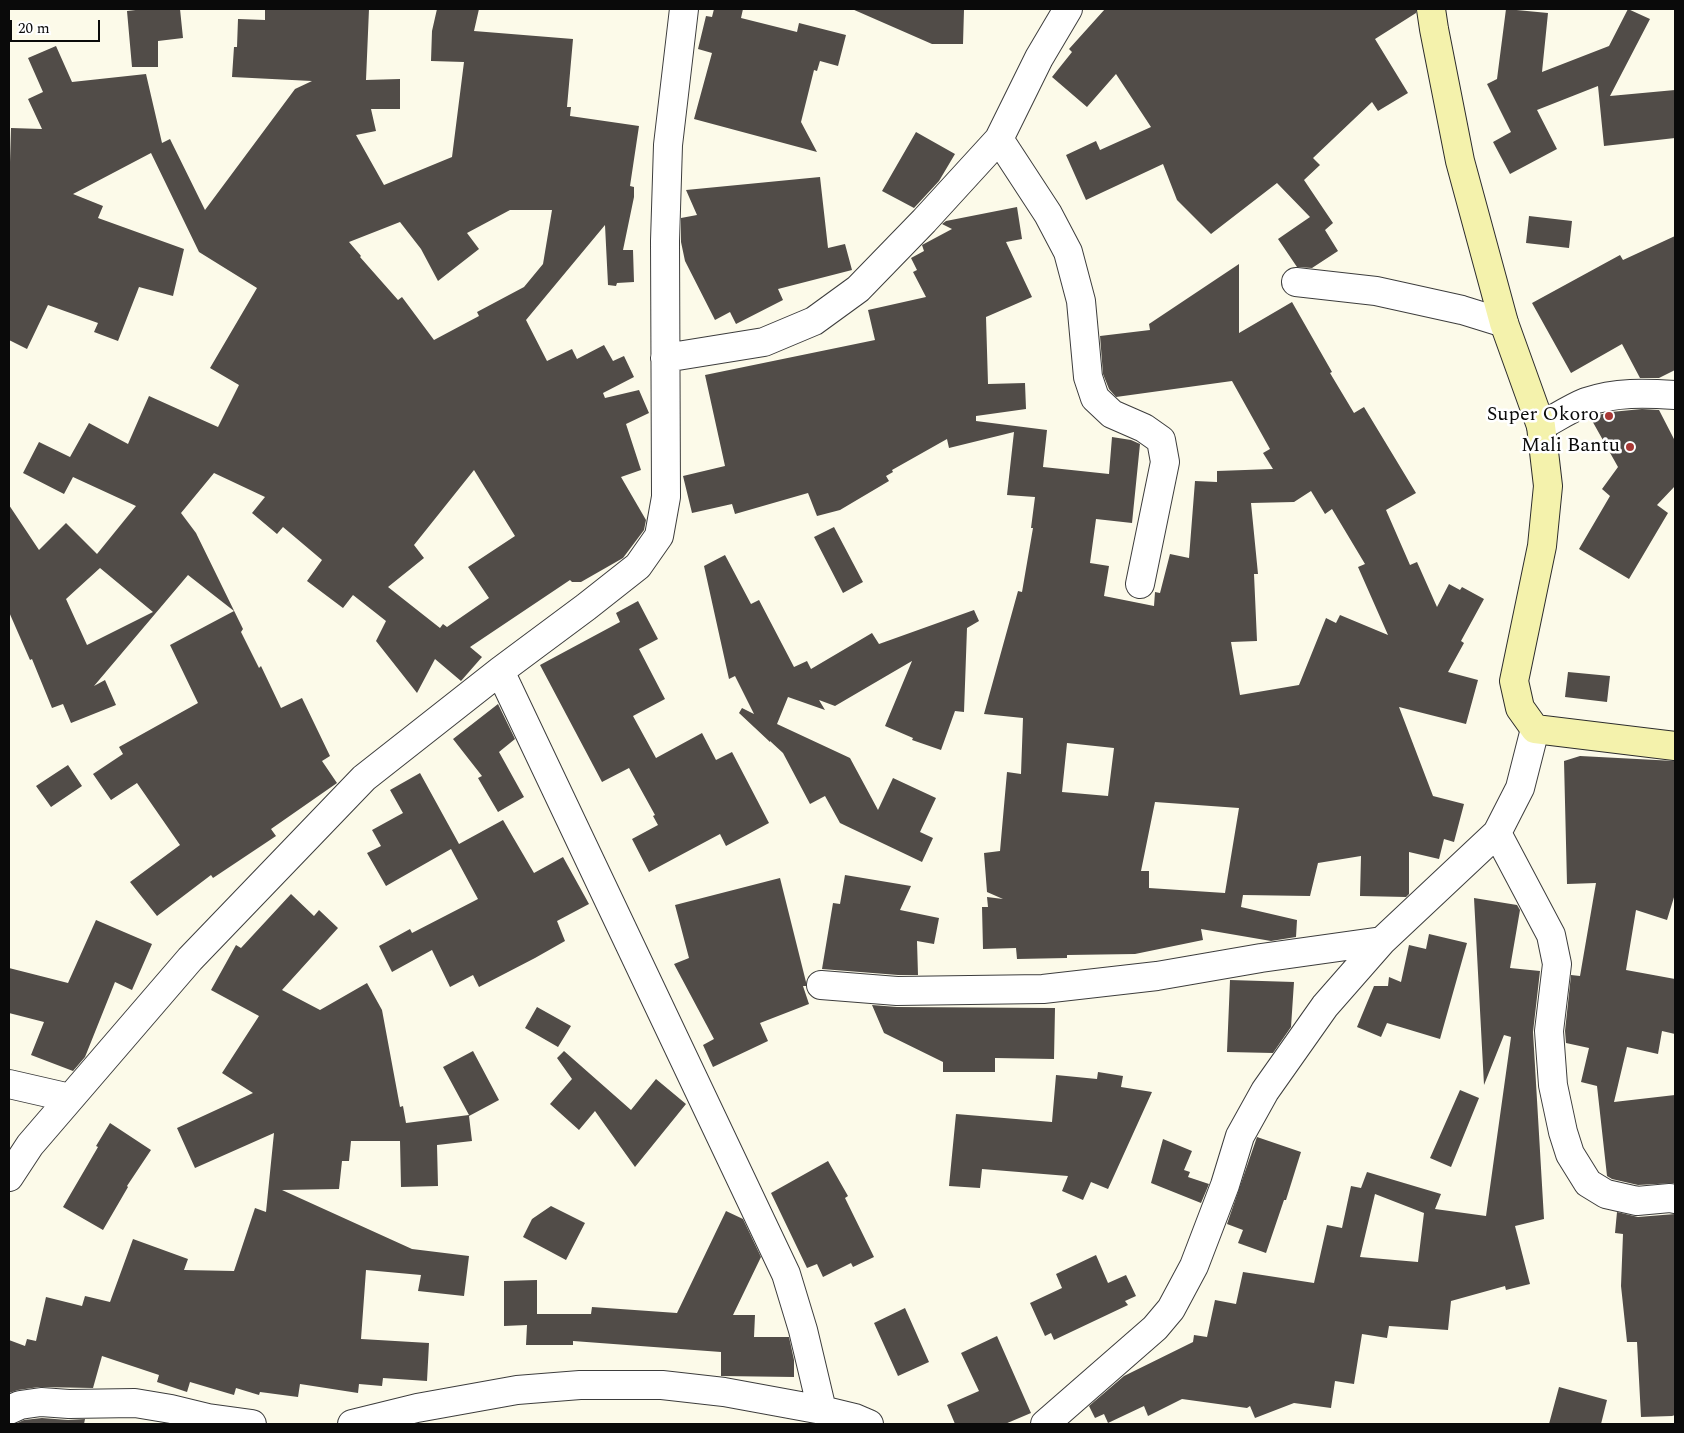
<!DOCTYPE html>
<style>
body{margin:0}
#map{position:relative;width:1684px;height:1433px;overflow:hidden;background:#fcfae9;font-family:Spectral,serif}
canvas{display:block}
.frame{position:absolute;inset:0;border:10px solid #0a0a0a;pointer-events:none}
.scale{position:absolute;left:10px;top:20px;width:90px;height:22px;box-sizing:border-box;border:2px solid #0a0a0a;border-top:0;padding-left:6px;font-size:15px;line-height:18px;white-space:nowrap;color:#0a0a0a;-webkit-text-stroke:4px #fff;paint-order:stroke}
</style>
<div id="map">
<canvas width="1684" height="1433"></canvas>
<div class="frame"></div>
<div class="scale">20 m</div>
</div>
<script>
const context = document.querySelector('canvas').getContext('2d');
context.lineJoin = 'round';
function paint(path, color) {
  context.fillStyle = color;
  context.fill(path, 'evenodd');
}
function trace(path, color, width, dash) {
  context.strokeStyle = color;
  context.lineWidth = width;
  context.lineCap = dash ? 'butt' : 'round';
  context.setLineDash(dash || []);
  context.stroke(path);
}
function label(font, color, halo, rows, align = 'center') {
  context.font = font + ' Spectral,serif';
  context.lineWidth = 5;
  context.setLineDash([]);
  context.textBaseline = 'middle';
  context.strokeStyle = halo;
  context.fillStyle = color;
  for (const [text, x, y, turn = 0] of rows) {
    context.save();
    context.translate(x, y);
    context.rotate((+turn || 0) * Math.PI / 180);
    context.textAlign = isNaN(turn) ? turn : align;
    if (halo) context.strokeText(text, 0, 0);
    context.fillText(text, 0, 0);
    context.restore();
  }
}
const building = new Path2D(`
 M144 9H180L183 38 158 41V67H132L127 11Z
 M265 9H369L366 80 400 79V109H371L376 131 356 135 384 185 452 157 464 62 431 61 432 31 437 9H479L474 31 573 39 567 107H571L570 116 639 126 630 186 634 187V197L623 250H633L634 282 617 283 616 286 608 285 605 225 526 320 547 361 572 349 577 359 604 345 613 361 624 356 634 377 603 393 605 398 639 390 649 413 626 424 641 470 621 477 646 520 644 530 623 558 581 582H572L570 580 470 647 482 657 461 681 435 659 417 693 376 641 386 621 353 595 343 608 307 581 322 560 283 527 277 534 252 513 265 497 214 473 181 513 196 533 243 629 241 632 259 668 261 666 281 708 302 698 330 756 322 761 337 783 271 829 276 836 213 878 211 875 157 916 130 882 180 845 137 783 111 800 93 774 123 754 119 747 198 703 170 645 234 611 188 575 94 686 105 680 116 705 71 723 63 704 52 708 32 659 30 660 9 612V505L39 550 66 523 97 554 136 506 73 477 64 494 23 473 39 442 70 457 89 423 128 444 149 396 218 427 239 385 210 368 257 288 199 252 151 153 73 194 103 206 98 218 184 249 173 296 139 287 118 341 94 332 98 323 48 305 27 349 9 340V196L11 128 42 129 28 99 43 92 28 58 56 46 72 82 146 74 162 143 170 139 205 210 295 89 312 81 232 77 234 47H237L238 19 265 20ZM510 210H552L543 264 524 287 477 312 479 316 434 340 402 297 398 300 360 257 361 256 349 242 400 222 421 249 438 281 479 249 467 233ZM474 470 515 536 468 567 489 598 447 627 443 624 440 628 388 587 424 558 414 545ZM100 568 153 612 87 645 66 599Z
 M714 9H743L741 18 797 32 799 23 846 35 838 66 820 61 817 71 814 70 801 122 817 152 694 119 712 53 698 49 706 16 712 17Z
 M852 9 964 10 963 44H932Z
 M1105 9H1416V13L1375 39 1408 93 1378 111 1372 102 1313 158 1320 165 1304 180 1333 223 1325 230 1338 251 1312 268 1297 267 1278 239 1310 217 1277 183 1211 234 1177 200 1163 164 1086 200 1066 155 1096 141 1100 150 1151 127 1116 74 1087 107 1052 77 1072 52 1069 49Z
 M1506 9 1548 13 1542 72 1609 46 1628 9 1650 19 1610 96 1675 90V138L1604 146 1598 86 1537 110 1557 149 1510 174 1493 142 1511 132 1487 84 1497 79Z
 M916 132 955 154 939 181 914 208 882 191Z
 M820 177 828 248 845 244 852 270 778 289 783 300 736 324 730 312 715 320 685 261 681 242V218L697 215 686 190Z
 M1017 207 1022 239 1006 242 1032 297 986 317 988 384 1025 383 1026 409 976 416V421L1047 430 1043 467 1109 474 1112 437 1131 440 1140 444 1132 523 1096 519 1090 563 1109 566 1104 596 1154 606 1155 592 1160 593 1170 554 1189 558 1195 481 1217 482V471L1273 469 1263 453 1270 449 1232 381 1116 397 1109 389 1103 374 1100 336 1150 330 1149 324 1239 264V333L1292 302 1332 372 1330 373 1354 413 1364 407 1416 493 1386 510 1410 565 1417 562 1437 607 1449 584 1460 590 1462 587 1484 599 1461 641 1464 643 1448 672 1478 680 1466 724 1399 707 1433 796 1464 804 1454 842 1444 839 1439 859 1409 852V894L1406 897 1360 896 1361 856 1318 863 1310 896 1243 895 1241 907 1297 920 1296 937 1271 941 1201 929 1203 940 1135 954 1067 955V958L1017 959 1016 948 983 949 982 907H988L987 897 1003 899 987 892 984 853 1000 851 1007 772 1021 774 1023 718 984 714 1018 591 1022 592 1033 528H1031L1035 497 1007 495 1014 432 949 448 947 439 892 470 893 472 886 476 889 481 840 510 817 516 808 493 735 514 732 504 692 513 683 476 725 466 705 375 875 340 868 310 926 297 913 272 917 270 911 258 924 251 922 245 952 229 942 224 946 221ZM1311 491 1325 514 1332 509 1365 564 1358 567 1388 635 1340 615 1336 623 1326 618 1299 685 1240 695 1231 642 1257 641 1254 574H1258L1251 503 1294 502ZM1067 743 1114 748 1108 796 1062 792ZM1155 802 1239 808 1225 893 1149 888V871H1141Z
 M1529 216 1572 221 1569 248 1526 243Z
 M1675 236V370L1659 378H1640L1622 344 1571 373 1532 303 1620 255 1623 260Z
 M1642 409 1659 410 1675 441V486L1657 505 1668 513 1629 579 1579 549 1610 496 1602 489 1618 467 1590 417 1611 412Z
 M834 527 863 582 843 593 814 537Z
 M725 555 751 604 759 600 794 667 807 661 811 669 872 633 879 644 974 610 979 621 967 628 964 712 955 711 941 750 912 740 913 738 885 726 912 661 835 706 819 700 825 710 788 697 777 724 850 758 878 810 893 778 936 798 920 832 933 838 922 862 840 823 825 796 810 804 783 753 770 741V742L739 713 742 708 754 714 735 676 729 679 704 566Z
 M638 601 658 639 639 649 665 699 633 716 656 758 702 733 716 760 732 752 769 823 726 846 720 834 649 872 632 839 658 825 653 816 655 815 629 768 602 782 540 665 620 622 616 613Z
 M1568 672 1610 676 1607 702 1565 697Z
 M498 704 515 739 499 752 524 797 498 812 478 778 482 776 453 739Z
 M1580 756 1675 761V894L1667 920 1636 910 1626 970 1675 979V1034L1662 1031 1658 1054 1627 1047 1614 1102 1675 1095V1183L1638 1185 1612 1179 1607 1176 1597 1086 1581 1082 1589 1048 1566 1043 1565 1031 1571 975 1580 976 1596 883 1567 884 1564 761Z
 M68 765 82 786 51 807 36 786Z
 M420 773 459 844 503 820 534 873 563 857 589 904 557 921 565 941 535 958 479 987 473 975 450 987 432 950 392 972 379 946 410 929 412 933 478 899 451 849 386 886 367 853 381 846 372 830 403 813 390 790Z
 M845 875 911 886 900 910 939 918 934 944 917 941 918 975H898L822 969 833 903 840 904Z
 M780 878 806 982V986H803L809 1004 760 1023 768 1041 713 1067 703 1045 714 1039 674 964 689 958 675 905Z
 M291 894 314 916 319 910 338 928 282 990 320 1010 367 983 382 1010 400 1107 403 1106 406 1123 469 1115 443 1067 473 1051 499 1100 469 1116 472 1141 437 1145 438 1186 401 1187 400 1141H351L349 1161H342L339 1189 282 1190 412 1249 469 1256 464 1296 418 1291 421 1275 366 1270 361 1339 429 1343 427 1381 383 1378 382 1386 359 1384 358 1393 300 1384 298 1397 260 1392 259 1395 236 1388 234 1395 190 1382 187 1392 157 1382 159 1375 102 1356 93 1388 39 1387 18 1390 9 1393V1340L25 1346 27 1339 36 1341 46 1297 82 1306 85 1296 110 1302 133 1239 188 1259 184 1270 234 1271 255 1208 266 1212 274 1133 195 1168 177 1128 253 1093 222 1073 259 1016 211 990 236 945 241 948Z
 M1474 898 1517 905 1520 910 1510 968 1540 971 1533 1032 1544 1219 1515 1226 1530 1284 1506 1290 1505 1286 1451 1301 1448 1330 1389 1326 1387 1338 1362 1334 1354 1384 1335 1381 1331 1408 1294 1403 1255 1418 1250 1406 1247 1408 1182 1399 1148 1416 1144 1406 1108 1423 1104 1414 1095 1418 1089 1406 1124 1376 1193 1342 1194 1335 1207 1337 1215 1300 1236 1304 1243 1272 1314 1283 1327 1225 1342 1228 1351 1186 1361 1188 1367 1172 1441 1194 1435 1209 1486 1216 1511 1037 1504 1035 1484 1085ZM1375 1194 1424 1213 1418 1262 1360 1257Z
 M96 920 152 944 132 990 115 982 85 1057 73 1071 31 1055 44 1022 9 1013V968L68 983Z
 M1429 934 1467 943 1440 1039 1387 1023 1381 1037 1357 1027 1374 986H1388L1389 977 1401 982 1409 945 1426 949Z
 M1230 980 1294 982 1291 1027 1273 1053 1227 1052Z
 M872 1005 897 1007 1055 1008 1054 1059 995 1058V1072H943V1062L884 1033Z
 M537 1007 571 1026 558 1047 525 1028Z
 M564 1051 631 1110 656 1079 686 1104 635 1167 595 1111 579 1130 550 1104 572 1079 557 1058Z
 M1098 1072 1123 1076 1121 1087 1152 1092 1108 1189 1091 1182 1083 1200 1062 1191 1068 1176 982 1169 980 1188 949 1186 956 1114 1052 1122 1056 1075 1097 1079Z
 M1460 1090 1479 1098 1451 1167 1430 1158Z
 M110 1123 151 1150 127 1186 128 1187 103 1230 63 1207 98 1147 96 1146Z
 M1257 1137 1301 1152 1286 1200H1284L1266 1253 1238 1243 1243 1230 1227 1224Z
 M1163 1139 1192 1151 1184 1170 1190 1172 1188 1177 1209 1184 1201 1203 1151 1183Z
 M828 1161 848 1196 845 1198 874 1257 853 1267 851 1263 823 1277 817 1264 807 1268 771 1193Z
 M551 1206 585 1223 566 1260 523 1237 532 1219Z
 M726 1211 743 1219 761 1257 733 1315H755L754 1337H789L794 1360V1377L721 1376V1352L573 1341V1345H526L527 1325 504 1326V1281L537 1280V1314H591L592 1307 677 1313Z
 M1617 1212 1638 1217 1675 1214V1415L1672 1416 1641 1417 1637 1342H1627L1621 1286 1623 1234 1615 1233Z
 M1096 1255 1108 1283 1126 1275 1136 1296 1125 1301 1128 1305 1054 1340 1051 1333 1045 1336 1030 1303 1062 1288 1056 1274Z
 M905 1308 929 1362 898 1376 874 1323Z
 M997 1336 1031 1413 1005 1424H955L947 1405 979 1391 961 1353Z
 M1559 1387 1607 1400 1601 1424H1549Z
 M42 1418 68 1420 85 1419 84 1424H15L24 1420Z`);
const street = new Path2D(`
 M999 139 1048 214 1068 252 1081 301 1088 377 1095 398 1112 414 1144 428 1161 440 1165 462 1140 584
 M1296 282 1376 291 1462 310 1504 323
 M665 358 764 342 814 321 858 289 924 221 999 139 1039 58 1068 9
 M1541 426C1556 418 1571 408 1586 402 1616 392 1645 393 1675 395
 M500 671 786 1274 803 1330 822 1410
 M1497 833 1551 935 1557 964 1549 1031 1553 1085 1563 1132 1570 1154 1588 1183 1606 1194 1637 1201 1670 1198 1675 1199
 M821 985 897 991 1043 989 1157 976 1261 958 1382 941
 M9 1084 70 1098
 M9 1177 30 1145 190 959 364 778 500 671 586 607 638 566 659 536 666 497 665 241 668 145 684 9
 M9 1410 20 1405 41 1402 69 1404 135 1403 171 1409 208 1418 252 1424
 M352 1424 417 1408 517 1390 580 1385H662L724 1392 822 1410 855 1418 869 1424
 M1045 1424 1155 1328 1171 1309 1194 1266 1225 1185 1240 1136 1265 1091 1325 1006 1382 941 1497 833 1520 788 1535 729`);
const secondary = new Path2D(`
 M1431 9 1434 29 1460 161 1504 323 1541 426 1548 486 1542 546 1514 681 1520 708 1535 729 1675 746`);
const markers = [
 [1609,416,5,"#a73835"],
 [1630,447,5,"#a73835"]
];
const poiNames = [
 ["Super Okoro",1599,416],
 ["Mali Bantu",1620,447]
];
paint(building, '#514c48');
trace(street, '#3d3d3d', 30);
trace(secondary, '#2c2c2c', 30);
trace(street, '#fff', 28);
trace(secondary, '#f4f2ac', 28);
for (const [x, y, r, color] of markers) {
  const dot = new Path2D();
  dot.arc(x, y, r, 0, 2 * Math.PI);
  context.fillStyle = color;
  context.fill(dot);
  trace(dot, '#fff', 2);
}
label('20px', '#0a0a0a', '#fff', poiNames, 'right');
</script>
